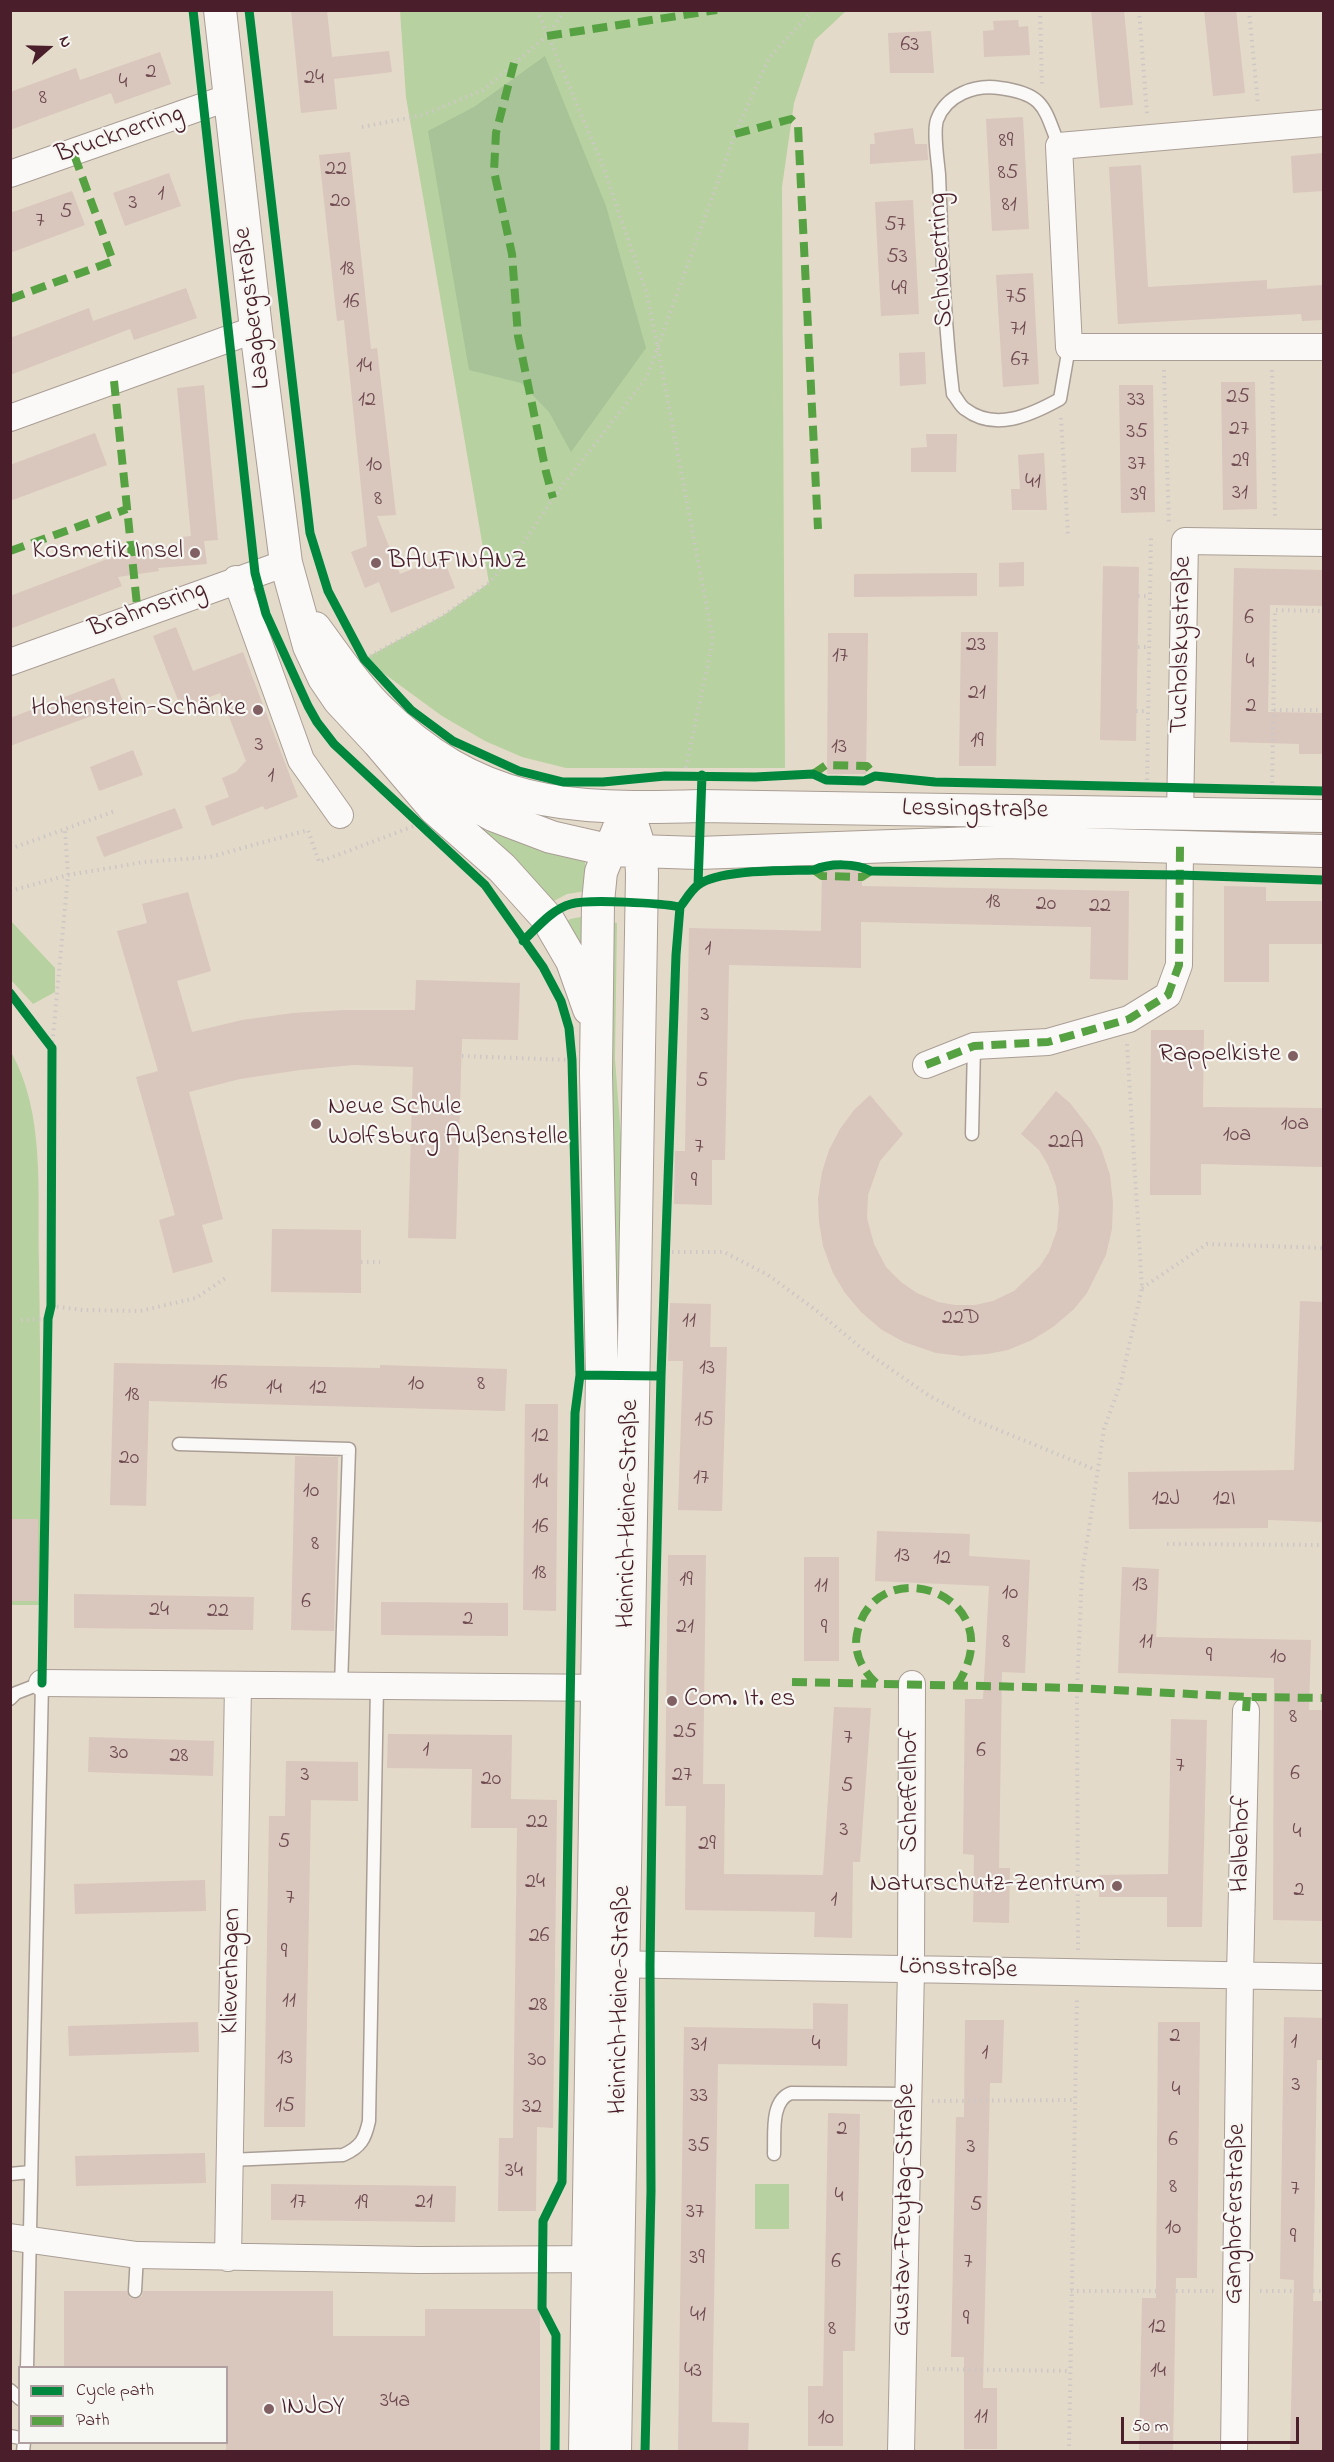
<!DOCTYPE html>
<meta charset="utf-8">
<style>
body{margin:0}
#map{position:relative;width:1334px;height:2462px;overflow:hidden;background:#e4dac9;font-family:"Indie Flower",sans-serif}
canvas{display:block}
.frame{position:absolute;inset:0;border:12px solid #4a1f2b;pointer-events:none}
.legend{position:absolute;left:18px;top:2366px;width:210px;height:78px;box-sizing:border-box;background:#f6f6f2;border:2px solid #b1a0a2;margin:0;padding:8px 10px;list-style:none;font-size:18px;color:#4a1f2b}
.legend li{display:flex;align-items:center;gap:12px;height:30px}
.legend b{width:30px;border:2px solid #b1a0a2}
.north{position:absolute;left:18px;top:18px;width:60px;height:60px;-webkit-text-stroke:4px #f6f6f2;paint-order:stroke;rotate:70deg;font-size:16px;font-weight:700;line-height:24px;text-align:center;color:#4a1f2b}
.north::after{content:'';display:block;margin:auto;width:21px;height:27px;background:#4a1f2b;clip-path:polygon(50% 0,100% 100%,50% 72%,0 100%)}
.scale{position:absolute;left:1121px;top:2417px;width:178px;height:27px;box-sizing:border-box;border:3px solid #4a1f2b;border-top:0;padding-left:8px;font-size:18px;line-height:21px;white-space:nowrap;color:#4a1f2b;-webkit-text-stroke:4px #f6f6f2;paint-order:stroke}
</style>
<div id="map">
<canvas width="1334" height="2462"></canvas>
<div class="frame"></div>
<ul class="legend">
<li><b style="height:8px;background:#00873e"></b>Cycle path</li>
<li><b style="height:8px;background:#56a243"></b>Path</li>
</ul>
<div class="north">N</div>
<div class="scale">50 m</div>
</div>
<script>
const context = document.querySelector('canvas').getContext('2d');
context.lineJoin = 'round';
function paint(path, color) {
  context.fillStyle = color;
  context.fill(path, 'evenodd');
}
function trace(path, color, width, dash) {
  context.strokeStyle = color;
  context.lineWidth = width;
  context.lineCap = dash ? 'butt' : 'round';
  context.setLineDash(dash || []);
  context.stroke(path);
}
function label(font, color, halo, rows, align = 'center') {
  context.font = font + ' "Indie Flower",sans-serif';
  context.lineWidth = 4.5;
  context.setLineDash([]);
  context.textBaseline = 'middle';
  context.strokeStyle = halo;
  context.fillStyle = color;
  for (const [text, x, y, turn = 0] of rows) {
    context.save();
    context.translate(x, y);
    context.rotate((+turn || 0) * Math.PI / 180);
    context.textAlign = isNaN(turn) ? turn : align;
    if (halo) context.strokeText(text, 0, 0);
    context.fillText(text, 0, 0);
    context.restore();
  }
}
const green = new Path2D(`
 M400 11H846L815 40 794 103 782 187 785 768H566L522 757 485 741 442 716 364 659 444 615 489 583 406 97Z
 M482 825 585 859 586 891 567 894 550 903 479 830Z
 M586 916V964L565 923 570 919Z
 M11 921 55 968V992L33 1004 11 980Z
 M610 922 617 923 615 1059 623 1163 621 1363 614 1364Z
 M11 1052C46 1114 37 1195 39 1265 41 1378 40 1491 40 1605H11Z
 M755 2184H789V2229H755Z`);
const forest = new Path2D(`
 M545 56 606 206 646 348 571 452 549 412 521 383 469 370 428 131 474 107Z`);
const building = new Path2D(`
 M291 10H327L332 57 389 51 392 72 334 79 337 109 301 113Z
 M1091 10H1124L1133 105 1100 108Z
 M1204 10H1236L1245 93 1213 96Z
 M1018 20 1019 27 1028 26 1030 55 984 57 983 31 994 30 993 21Z
 M931 31 934 73H890L888 33Z
 M160 52 171 84 115 104 111 93 10 130V92L76 68 80 80Z
 M1023 117 1029 229 992 231 986 119Z
 M913 128 915 144H927L928 160 870 164V144H875L874 133Z
 M350 152 371 349 377 348 396 515 377 516 400 574 443 557 455 588 391 613 379 582 365 588 351 552 367 546 344 320 337 321 319 155Z
 M1323 153V191L1293 193 1291 156Z
 M1141 165 1148 287 1267 280V289L1323 285V320L1302 321 1301 314 1118 324 1109 167Z
 M169 173 181 206 125 226 113 193Z
 M72 191 85 225 10 253V213Z
 M913 200 919 314 881 316 875 202Z
 M1033 273 1039 384 1003 387 996 275Z
 M186 288 197 318 134 340 130 329 10 375V338L89 308 93 321Z
 M925 352 926 384 900 386 899 353Z
 M1221 382H1255L1257 509 1223 510Z
 M204 385 218 540 204 541 207 564 158 568 159 571 118 577 122 586 10 629V596L131 550 182 544V537L191 536 177 388Z
 M1119 385H1153L1155 512 1121 513Z
 M95 433 107 465 10 501V465Z
 M926 434H957L956 472H911V448L927 447Z
 M1044 453 1047 510H1012L1011 489H1020L1018 455Z
 M1024 562V586L999 587V563Z
 M1103 566 1139 567 1136 741 1100 740Z
 M1234 568 1323 570V606L1270 605 1268 712 1323 713V754H1299V744L1230 742Z
 M977 573V596L854 597V574Z
 M176 627 193 671 243 652 298 797 265 810 263 806 212 826 205 806 229 797 222 778 236 772 246 761 220 693 181 708 153 636Z
 M961 632H998L996 766H959Z
 M828 633H868L866 774H827Z
 M114 678 124 704 10 746V718Z
 M133 750 143 775 99 791 90 767Z
 M175 808 183 828 104 857 96 837Z
 M822 869 862 870V886L1129 891 1128 980 1090 979 1091 927 861 922V968L729 965 725 1160H712V1205L674 1204 675 1151H685L689 928 821 931Z
 M1224 886 1266 887V901H1323V944H1269V982H1224Z
 M188 892 211 971 177 981 192 1032 242 1020 293 1013 345 1010H415L416 980 520 983 518 1040 462 1039 456 1239 408 1238 413 1067 353 1065 300 1070 240 1079 189 1092 223 1219 202 1225 213 1262 173 1273 159 1220 175 1215 136 1077 158 1071 117 931 147 923 142 904Z
 M1151 1030H1204L1203 1107 1323 1108V1167L1201 1164V1195H1150Z
 M1056 1091 1070 1103 1091 1130 1101 1148 1110 1175 1113 1203 1112 1229 1106 1255 1087 1293 1074 1309 1053 1327 1032 1340 1008 1350 987 1354 962 1356 936 1353 904 1342 882 1330 861 1312 845 1293 833 1273 823 1246 819 1222 818 1198 822 1172 829 1150 840 1129 854 1110 870 1095 903 1134 880 1161 868 1195 867 1218 874 1244 886 1267 901 1282 917 1293 938 1302 955 1305H975L993 1301 1014 1291 1040 1266 1049 1252 1057 1230 1059 1208 1056 1186 1048 1165 1039 1150 1021 1134Z
 M272 1229 361 1230V1293L271 1292Z
 M1300 1301 1323 1302V1522L1268 1520V1528L1129 1529 1128 1472 1294 1470Z
 M670 1303 711 1304 710 1347H727L722 1511 678 1510 683 1361H668Z
 M114 1363 380 1368V1365L507 1369 505 1411 149 1401 146 1506 110 1505Z
 M525 1404H558L556 1611 523 1610Z
 M295 1456 338 1457 334 1631 291 1630Z
 M10 1519H38V1601H10Z
 M877 1531 970 1534 969 1556 1030 1560 1025 1673 1002 1672 999 1868H1010L1009 1923 973 1922 974 1855 963 1854 965 1699H983L989 1586 875 1581Z
 M668 1555H706L703 1784H725L724 1874 823 1875 834 1707 871 1708 860 1862H853L852 1938 814 1937 815 1912 685 1910 686 1806H665Z
 M804 1557H839V1661H804Z
 M1122 1567 1159 1569 1156 1637 1311 1640 1309 1710H1323V1921L1273 1920 1274 1678 1118 1673Z
 M74 1594 254 1597 253 1630 74 1628Z
 M381 1602 508 1603V1636L381 1635Z
 M1171 1719 1207 1720 1202 1927H1167V1897H1099V1875L1168 1874Z
 M388 1734 512 1735 511 1799 557 1800 553 2128 537 2127 536 2211H498L499 2138H513L517 1828H471L472 1769 387 1768Z
 M89 1737 214 1741 213 1776 88 1772Z
 M286 1761 358 1762V1801L311 1800 305 2127H264L269 1816H285Z
 M205 1880 206 1911 75 1914 74 1884Z
 M813 2003 848 2004 847 2066 718 2064 712 2422 749 2423 748 2451H678L684 2027 813 2029Z
 M1284 2017 1323 2018V2060H1317L1313 2301H1323V2451H1290L1294 2280 1280 2279Z
 M965 2020H1004L1002 2083H990L983 2388H997V2449H964V2357H951L956 2117H964Z
 M198 2022 199 2052 69 2056 68 2026Z
 M1158 2022H1200L1197 2278H1176L1173 2451H1139L1142 2298H1156Z
 M828 2113 860 2114 855 2351H843V2446H808V2386H823Z
 M205 2153 206 2183 76 2186 75 2156Z
 M271 2184 456 2186 455 2222 271 2220Z
 M64 2291H127L130 2298 135 2299 142 2296 143 2291H333V2336H425V2309H540V2451H226V2367H64Z`);
const path = new Path2D(`
 M537 10 601 161 646 291 658 349 713 640 684 776
 M1040 10 1042 85
 M1139 10 1147 114
 M1249 10 1258 105
 M362 127 423 115 483 90 547 36 565 10
 M1164 370 1169 525
 M1272 370 1275 518
 M1061 418 1068 534
 M1138 596H1150
 M1138 647H1149
 M370 656 444 615 489 583 526 539 553 498 647 377 735 134 769 58 813 10
 M1274 710H1324
 M1136 711H1148
 M1147 786 1151 535
 M1272 789 1275 610 1324 611
 M10 849 115 811
 M10 891 68 875 144 862 210 857 308 830 319 862 414 826
 M52 1048 68 875 65 830
 M462 1056 569 1060
 M666 1252H724L768 1275 817 1311 865 1351 928 1395 972 1419 1096 1470
 M361 1262H380
 M1142 1288 1207 1244 1324 1248
 M51 1306 83 1310 140 1311 196 1298 227 1277
 M21 1320 48 1319
 M1167 1544 1324 1545
 M1078 1950 1077 1688 1082 1575 1104 1429 1121 1382 1142 1288 1127 1044
 M932 2101 1075 2100
 M1071 2291H1156
 M1176 2291H1214
 M1260 2291H1293
 M1313 2291H1324
 M927 2369 1070 2371
 M1069 2452 1077 1996`);
const service = new Path2D(`
 M1059 146C1044 108 1045 94 1000 88 975 84 946 95 937 120 933 132 938 162 939 175 942 248 944 321 953 394 957 398 960 406 965 409 995 432 1031 415 1060 399L1069 347
 M972 1134 974 1046
 M179 1444 349 1449 341 1686
 M10 1699 16 1693 42 1683 27 2368
 M774 2154C775 2134 770 2101 791 2093L909 2094
 M229 2160 343 2155C361 2147 365 2139 369 2121L377 1686
 M10 2174 31 2172
 M135 2291 137 2255
 M10 2390 20 2399
 M10 2436 20 2438
 M23 2452 24 2442`);
const minor = new Path2D(`
 M1324 123 1059 146 1069 347H1324
 M10 174 230 97
 M10 418 256 329
 M236 579 301 760 340 815
 M10 662 286 563
 M1180 815 1185 541 1324 543
 M926 1065 974 1046 1048 1042 1129 1019 1168 995 1179 965 1180 846
 M42 1683 615 1688
 M605 1964C845 1967 1084 1973 1324 1977
 M10 2237 137 2255 419 2260 606 2259
 M228 2258 238 1685
 M901 2452 911 1968 912 1684
 M1234 2452 1240 1976 1246 1711`);
const tertiary = new Path2D(`
 M220 10 256 329 286 563 309 646 324 678 339 700 378 742 434 808 502 868 547 918 572 961 589 1009
 M315 628C335 655 354 684 377 707 477 807 567 810 700 806L1324 816
 M411 765 434 782 493 815 551 837 608 850 698 853 1004 842 1324 851
 M585 2452 602 1376 596 1073 598 902 601 872 627 808
 M615 2452 642 874 641 852 627 808`);
const quiet = new Path2D(`
 M547 36 717 10
 M514 63 496 133 494 171 512 254 518 336 546 472 553 498
 M735 134 791 119 798 126 818 529
 M10 299 113 261 73 152
 M114 381 138 615
 M10 551 127 509
 M813 774 826 765 867 766 875 776
 M814 870 822 876 862 877 871 871
 M926 1065 974 1046 1048 1042 1129 1019 1168 995 1179 965 1180 846
 M792 1682 1077 1688 1247 1697 1324 1698
 M876 1683C863 1671 853 1653 857 1634 874 1547 1016 1594 957 1685
 M1246 1711 1247 1697`);
const cycleway = new Path2D(`
 M193 10 255 573 266 614 308 706 317 722 334 744 485 885 543 967 561 1001 569 1028 572 1060 580 1375 575 1413 562 2182 543 2221 542 2308 556 2335 555 2452
 M249 10 310 533 328 591 364 659 411 710 453 741 519 771 563 782H603L665 776 755 777 813 774 826 780 864 781 875 776 935 782 1324 791
 M698 885 702 775
 M523 941C537 928 552 909 571 904 588 899 661 903 680 907 685 901 691 890 698 885 720 869 785 871 814 870 829 863 856 863 871 871L1180 875 1324 880
 M10 993 52 1048 51 1306 48 1319 42 1683
 M580 1375 661 1376
 M645 2452 651 2191 650 1965 654 1671 661 1376 676 955 680 907`);
const markers = [
 [195,553,6,"#806062"],
 [376,563,6,"#806062"],
 [258,710,6,"#806062"],
 [1293,1056,6,"#806062"],
 [316,1124,6,"#806062"],
 [672,1701,6,"#806062"],
 [1117,1886,6,"#806062"],
 [269,2409,6,"#806062"]
];
const numberNames = [
 ["63",910,46],
 ["2",151,73],
 ["24",314,79],
 ["4",123,83],
 ["8",43,99],
 ["89",1006,142],
 ["22",336,170],
 ["85",1008,174],
 ["1",161,195],
 ["20",340,202],
 ["3",133,204],
 ["81",1009,206],
 ["5",66,213],
 ["7",40,222],
 ["57",895,226],
 ["53",897,258],
 ["18",347,270],
 ["49",899,290],
 ["75",1016,298],
 ["16",351,303],
 ["71",1018,330],
 ["67",1020,361],
 ["14",364,367],
 ["25",1238,398],
 ["12",367,401],
 ["33",1136,401],
 ["27",1239,430],
 ["35",1137,433],
 ["29",1240,462],
 ["37",1137,465],
 ["10",374,466],
 ["41",1033,483],
 ["31",1240,494],
 ["39",1138,496],
 ["8",378,500],
 ["6",1249,619],
 ["23",976,646],
 ["17",840,657],
 ["4",1250,663],
 ["21",977,694],
 ["2",1251,707],
 ["19",977,742],
 ["3",259,746],
 ["13",839,748],
 ["1",271,777],
 ["18",993,903],
 ["20",1046,905],
 ["22",1100,907],
 ["1",708,950],
 ["3",705,1016],
 ["5",702,1082],
 ["10a",1295,1125],
 ["10a",1237,1136],
 ["22A",1066,1143],
 ["7",699,1148],
 ["9",694,1182],
 ["22D",961,1319],
 ["11",689,1322],
 ["13",707,1369],
 ["16",219,1384],
 ["10",416,1385],
 ["8",481,1385],
 ["14",274,1389],
 ["12",318,1389],
 ["18",132,1396],
 ["15",704,1421],
 ["12",540,1437],
 ["20",129,1459],
 ["17",701,1479],
 ["14",540,1483],
 ["10",311,1492],
 ["12J",1166,1500],
 ["12I",1224,1500],
 ["16",540,1528],
 ["8",315,1545],
 ["13",902,1557],
 ["12",942,1559],
 ["18",539,1574],
 ["19",686,1581],
 ["13",1140,1586],
 ["11",821,1587],
 ["10",1010,1594],
 ["6",306,1603],
 ["24",159,1611],
 ["22",218,1612],
 ["2",468,1620],
 ["21",685,1628],
 ["9",824,1629],
 ["8",1006,1643],
 ["11",1146,1643],
 ["9",1209,1657],
 ["10",1278,1658],
 ["8",1293,1718],
 ["25",685,1733],
 ["7",848,1739],
 ["1",426,1751],
 ["6",981,1752],
 ["30",119,1754],
 ["28",179,1757],
 ["7",1180,1767],
 ["6",1295,1775],
 ["3",305,1776],
 ["27",682,1776],
 ["20",491,1780],
 ["5",847,1787],
 ["22",537,1823],
 ["3",844,1831],
 ["4",1297,1833],
 ["5",284,1843],
 ["29",707,1845],
 ["24",535,1883],
 ["2",1299,1891],
 ["7",290,1899],
 ["1",834,1901],
 ["26",539,1937],
 ["9",284,1953],
 ["11",289,2002],
 ["28",538,2006],
 ["2",1175,2037],
 ["1",1294,2043],
 ["4",816,2045],
 ["31",699,2046],
 ["1",985,2054],
 ["13",285,2059],
 ["30",537,2061],
 ["3",1296,2086],
 ["4",1176,2091],
 ["33",699,2097],
 ["15",285,2107],
 ["32",532,2108],
 ["2",842,2130],
 ["6",1173,2141],
 ["35",699,2147],
 ["3",971,2148],
 ["34",514,2172],
 ["8",1173,2188],
 ["7",1295,2190],
 ["4",839,2197],
 ["17",298,2203],
 ["21",424,2203],
 ["19",361,2204],
 ["5",976,2206],
 ["37",695,2213],
 ["10",1173,2229],
 ["9",1293,2238],
 ["39",697,2259],
 ["6",836,2263],
 ["7",968,2263],
 ["41",698,2316],
 ["9",966,2320],
 ["12",1157,2328],
 ["8",832,2330],
 ["43",693,2372],
 ["14",1158,2372],
 ["34a",395,2402],
 ["11",981,2418],
 ["10",826,2419]
];
const streetNames = [
 ["Brucknerring",120,136,-19],
 ["Schubertring",943,260,-93],
 ["Laagbergstraße",254,308,-97],
 ["Brahmsring",148,611,-20],
 ["Tucholskystraße",1183,645,-89],
 ["Lessingstraße",975,811,1],
 ["Heinrich-Heine-Straße",630,1514,-89],
 ["Scheffelhof",912,1790,-90],
 ["Halbehof",1243,1844,-89],
 ["Lönsstraße",958,1970,2],
 ["Klieverhagen",233,1971,-89],
 ["Heinrich-Heine-Straße",622,2000,-89],
 ["Gustav-Freytag-Straße",906,2210,-89],
 ["Ganghoferstraße",1237,2214,-89]
];
const poiNames = [
 ["Kosmetik Insel",183,553],
 ["BAUFINANZ",388,563,"left"],
 ["Hohenstein-Schänke",246,710],
 ["Rappelkiste",1281,1056],
 ["Neue Schule",328,1109,"left"],
 ["Wolfsburg Außenstelle",328,1139,"left"],
 ["Com. It. es",684,1701,"left"],
 ["Naturschutz-Zentrum",1105,1886],
 ["INJOY",281,2409,"left"]
];
paint(green, '#b7d2a0');
paint(forest, '#a7c397');
paint(building, '#d9c6bd');
trace(service, '#a99e95', 15);
trace(minor, '#a99e95', 28);
trace(tertiary, '#a99e95', 34);
trace(path, '#cdc7c5', 4, [1.5, 4.5]);
trace(service, '#fbf9f7', 12);
trace(minor, '#fbf9f7', 26);
trace(tertiary, '#fbf9f7', 32);
trace(quiet, '#56a243', 8, [15, 8]);
trace(cycleway, '#00873e', 9);
for (const [x, y, r, color] of markers) {
  const dot = new Path2D();
  dot.arc(x, y, r, 0, 2 * Math.PI);
  context.fillStyle = color;
  context.fill(dot);
  trace(dot, '#f6f6f2', 2);
}
label('22px', '#6e4a50', null, numberNames);
label('26px', '#4a1f2b', '#f6f6f2', streetNames);
label('26px', '#4a1f2b', '#f6f6f2', poiNames, 'right');
</script>
